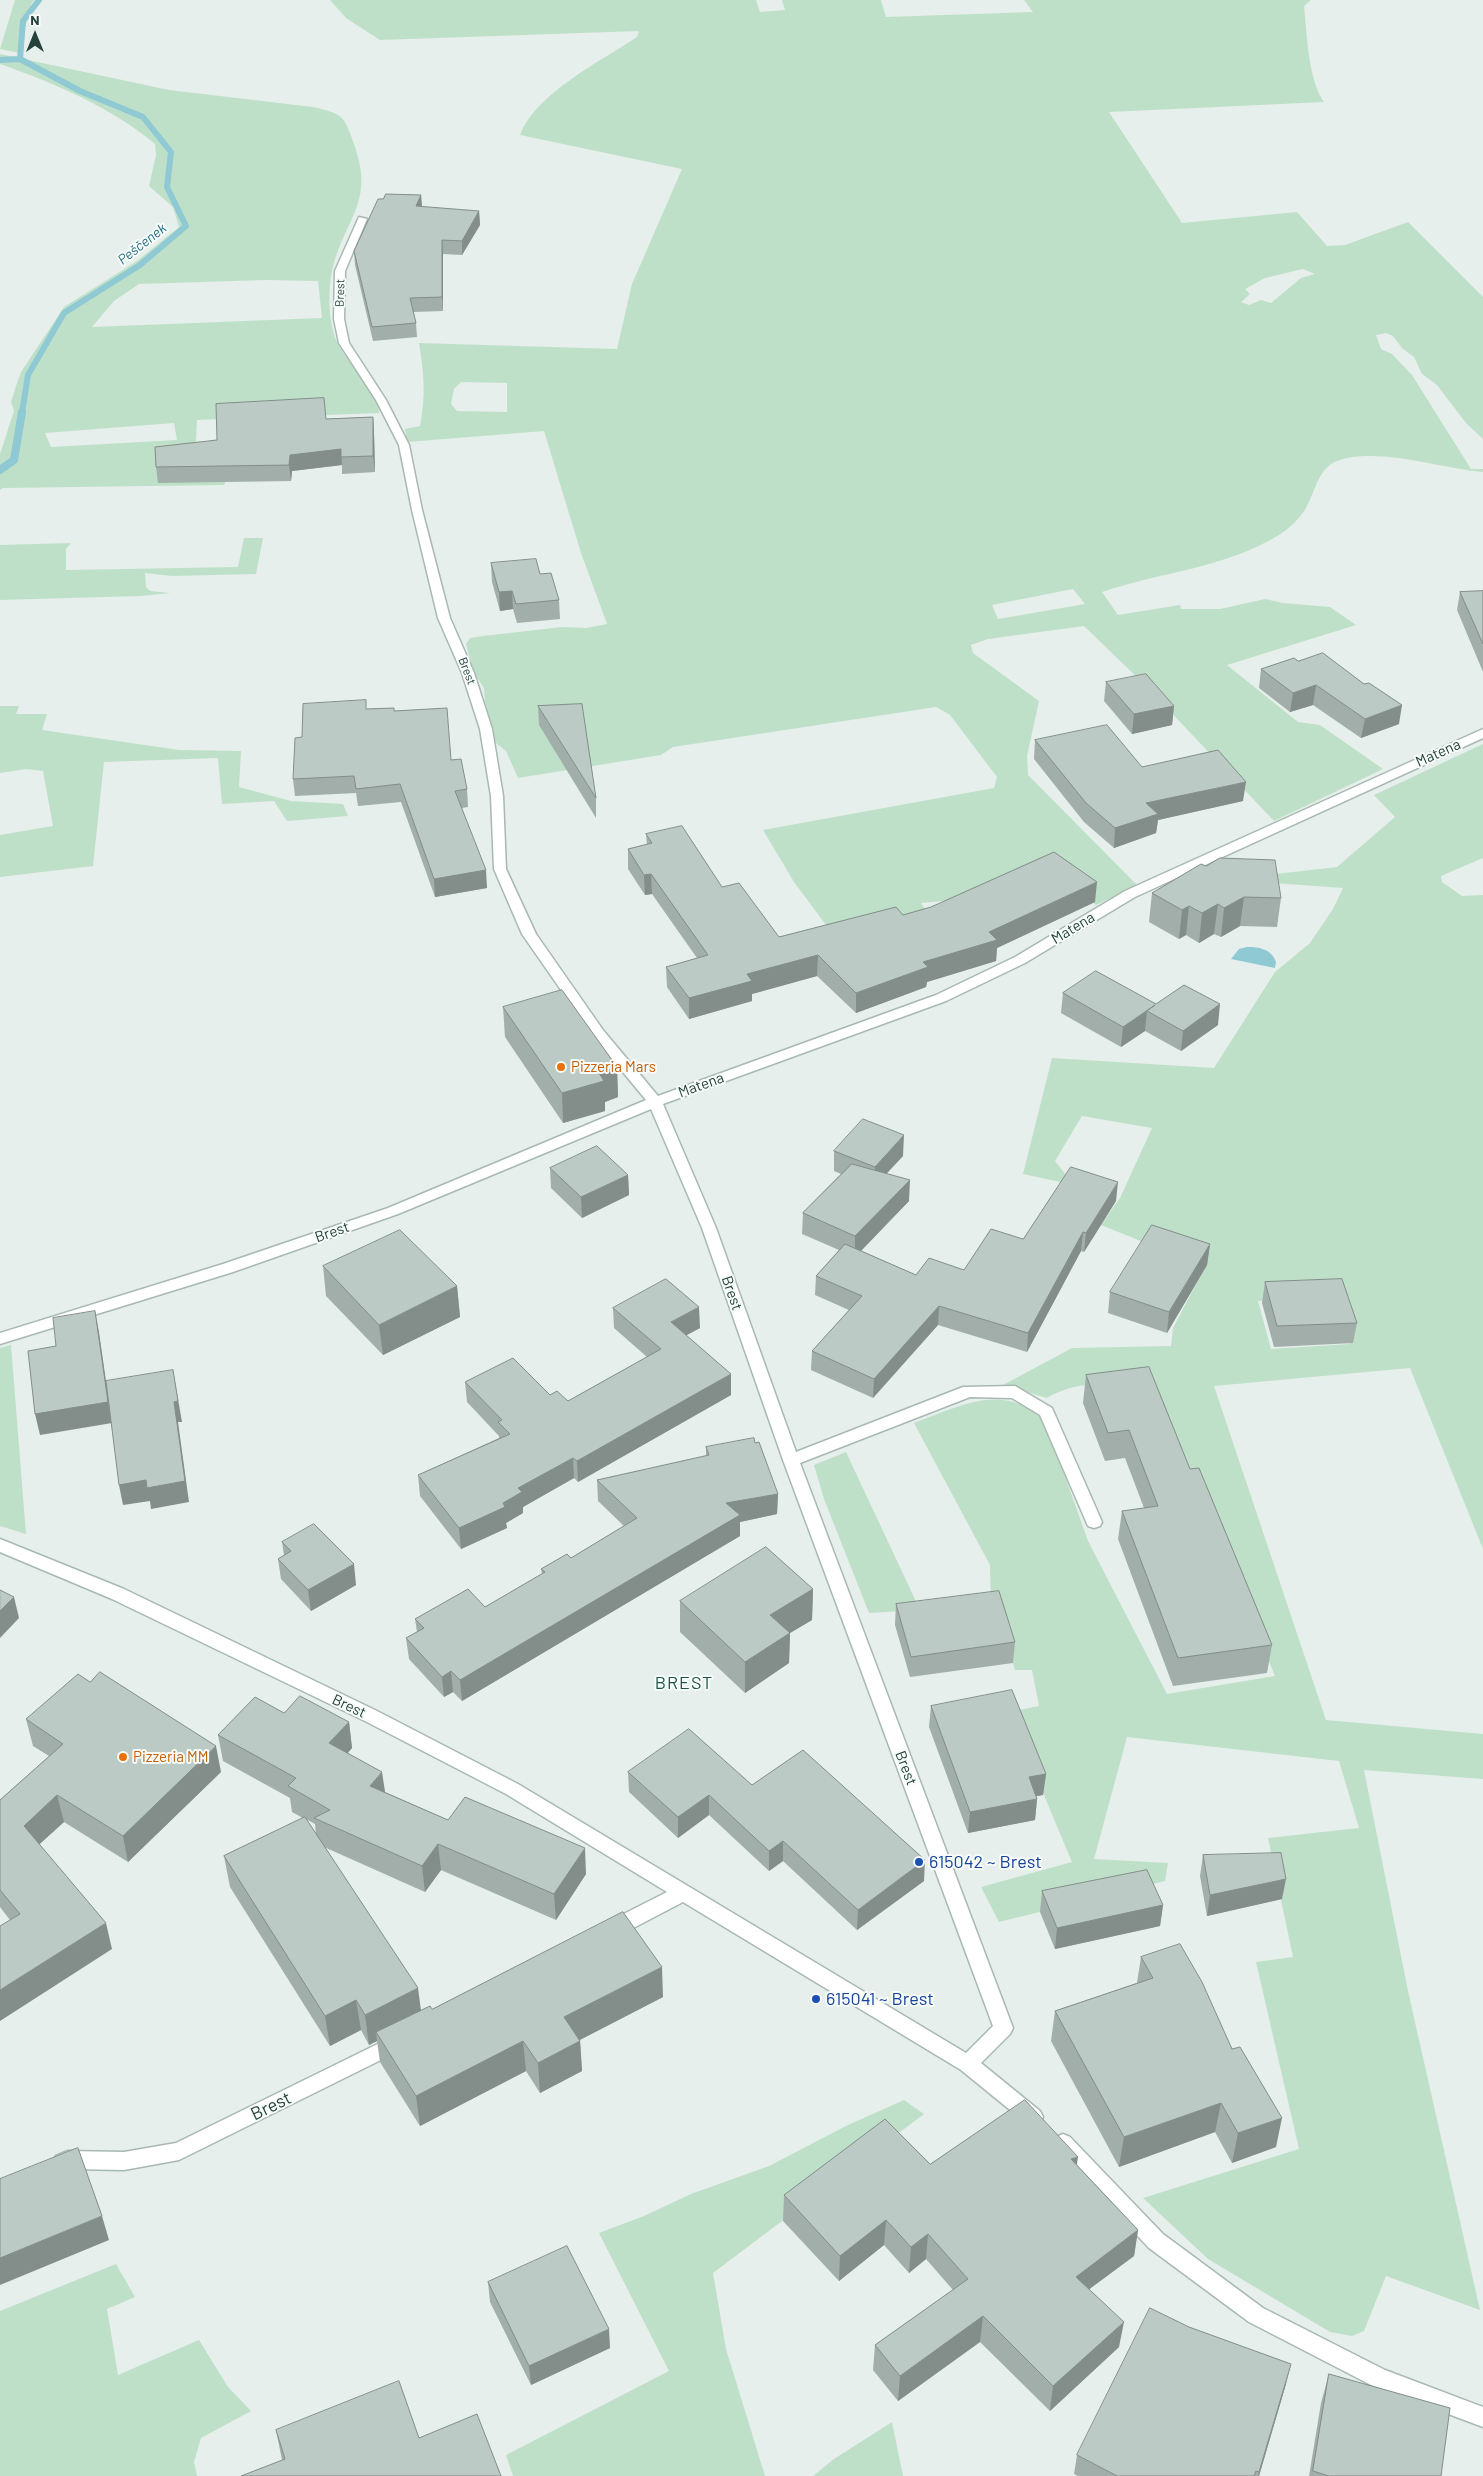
<!DOCTYPE html>
<meta charset="utf-8">
<style>
body{margin:0}
#map{position:relative;width:1483px;height:2476px;overflow:hidden;background:#e6efeb;font-family:Barlow,sans-serif}
canvas{display:block}
.north{position:absolute;left:10px;top:10px;width:50px;height:50px;-webkit-text-stroke:4px #f7fbf9;paint-order:stroke;rotate:0deg;font-size:14px;font-weight:700;line-height:20px;text-align:center;color:#24423a}
.north::after{content:'';display:block;margin:auto;width:18px;height:22px;background:#24423a;clip-path:polygon(50% 0,100% 100%,50% 72%,0 100%)}
</style>
<div id="map">
<canvas width="1483" height="2476"></canvas>
<div class="north">N</div>
</div>
<script>
const context = document.querySelector('canvas').getContext('2d');
context.lineJoin = 'round';
function paint(path, color) {
  context.fillStyle = color;
  context.fill(path, 'evenodd');
}
function trace(path, color, width, dash) {
  context.strokeStyle = color;
  context.lineWidth = width;
  context.lineCap = dash ? 'butt' : 'round';
  context.setLineDash(dash || []);
  context.stroke(path);
}
function label(font, color, halo, rows, align = 'center') {
  context.font = font + ' Barlow,sans-serif';
  context.lineWidth = 4;
  context.setLineDash([]);
  context.textBaseline = 'middle';
  context.strokeStyle = halo;
  context.fillStyle = color;
  for (const [text, x, y, turn = 0] of rows) {
    context.save();
    context.translate(x, y);
    context.rotate((+turn || 0) * Math.PI / 180);
    context.textAlign = isNaN(turn) ? turn : align;
    if (halo) context.strokeText(text, 0, 0);
    context.fillText(text, 0, 0);
    context.restore();
  }
}
const green = new Path2D(`
 M15 0H34L31 4 19 53 0 49Z
 M330 0H756L760 12 785 10 782 0H881L886 17 1033 12 1024 0H1311L1304 6C1307 33 1308 80 1324 102L1109 112 1182 223 1297 212 1327 246 1345 245 1408 222 1483 297V439L1466 423 1437 385 1422 374 1414 357 1402 348 1393 336 1386 333 1376 335 1381 349 1392 354 1412 375 1471 469H1483V472C1440 468 1389 450 1347 458 1318 463 1318 486 1306 508 1300 518 1290 528 1279 535 1226 568 1160 572 1102 592L1118 615 1180 605 1181 609H1220L1265 599 1283 603 1330 607 1356 625 1227 665 1298 722 1320 725 1383 769 1274 821 1144 684 1084 626 988 639 971 645 973 653 1039 701 1027 756 1028 775 1137 885 1096 905 1051 869 953 900 921 903 926 911 835 937 794 882 763 830 994 788 997 777 950 715 936 707 673 747 661 755 518 778 506 751 496 743 485 701 484 688 473 671 466 644 470 638 483 636 562 627 586 628 607 624 581 553 544 431 407 442 405 429 420 426C426 395 424 374 419 343L617 349 632 284 682 169 520 135C535 94 601 61 637 37L639 31 380 40 346 18ZM1303 269 1315 274 1301 278 1271 303 1261 300 1249 305 1241 302 1250 294 1245 289 1265 278ZM461 382 507 383V412L457 411 451 404 454 389ZM1073 589 1085 604 998 619 992 605Z
 M0 54 169 90 313 107C343 114 344 115 354 144 374 200 349 214 334 263 328 284 328 310 333 331 340 361 378 383 379 413L197 420 195 459 227 478 224 485 3 488 0 490V454L14 411 11 402 15 389 21 372 64 307 137 261 179 227 173 207 149 186 156 155 155 144C111 107 54 83 0 64ZM266 280 318 281 322 318 92 327 114 301 139 284ZM174 423 177 440 51 447 45 433Z
 M244 538H263L256 574 172 576 145 573 146 587 150 591 170 593 140 596 0 600V545L71 543 66 549V570L238 567Z
 M0 706H19L16 714H47L42 730 179 750 241 751 239 787 291 801 343 804 348 816 287 821 274 801 222 804 218 758 104 762 93 866 0 877V835L53 826 43 771 26 769 0 773Z
 M1483 744V858L1441 876 1442 882 1462 896 1483 895V1549L1410 1368 1214 1386 1326 1720 1483 1734V1779L1364 1770 1408 1991 1480 2310 1386 2276 1364 2331 1352 2336 1330 2332 1208 2259 1143 2198 1299 2149 1256 1962 1293 1957 1268 1838 1359 1828 1339 1761 1127 1737 1094 1859 1168 1863 1165 1881 999 1922 981 1887 1072 1862 1009 1712 1039 1706 1032 1670H1015L998 1616 991 1606 990 1565 914 1423C961 1406 1005 1380 1046 1423L1088 1541 1167 1694 1275 1676 1193 1476 1151 1380C1118 1383 1075 1380 1047 1398L1003 1385 1072 1348 1171 1346 1173 1328 1205 1267 1101 1225 1120 1198 1152 1128 1082 1116 1055 1161 1074 1185 1023 1174 1052 1058 1214 1068 1275 972 1310 943 1333 909 1343 888 1260 882 1267 875 1337 867 1395 817 1374 795ZM1342 1300 1349 1344 1271 1349 1258 1301Z
 M11 1345 26 1534 0 1526V1348Z
 M846 1452 920 1610 869 1613 824 1499 814 1465Z
 M904 2100 924 2114 713 2273 726 2349 765 2476H513L506 2455 669 2371 599 2233 644 2216 691 2194 769 2166 848 2125Z
 M116 2264 135 2297 107 2309 118 2375 199 2340 228 2387 251 2411 201 2438 194 2462 197 2476H0V2311Z
 M892 2422 903 2476H813L834 2459Z`);
const water = new Path2D(`
 M1247 947C1260 947 1271 949 1276 962L1275 968 1231 959 1239 949Z`);
const streamFar1 = new Path2D(`
 M0 60 20 59
 M22 413 28 375 64 313 140 265 186 226 167 187 171 152 143 117 80 91 20 59 23 21 39 0`);
const stream = new Path2D(`
 M0 470 14 460 22 412`);
const minor = new Path2D(`
 M359 217 367 219 345 271 344 319 349 343 386 400 409 445 422 510 450 618 474 673 492 729 503 796 506 869 536 934 603 1030 658 1096 936 995 1015 957 1125 891 1483 729V738L1135 897 1025 963 946 1001 663 1104 716 1228 796 1452 963 1387 1015 1386 1052 1408 1102 1522 1100 1526 1094 1528 1088 1526 1040 1415 1012 1398 970 1397 800 1463 1013 2028 1010 2034 981 2063 1040 2111 1043 2117 1040 2123 1033 2126 1026 2123 961 2070 683 1902 618 1936 611 1938 604 1936 602 1930 604 1924 667 1892 506 1794 365 1721 112 1599 0 1552V1539L124 1589 377 1711 518 1784 966 2053 993 2026 783 1460 702 1228 651 1109 398 1214 233 1272 0 1344V1333L223 1264 388 1208 646 1100 593 1036 522 934 494 869 491 796 480 729 462 673 438 618 412 510 399 445 376 400 339 343 334 319 335 271Z
 M396 2035 403 2037 406 2043 403 2049 179 2160 124 2170 68 2169 63 2171 56 2168 53 2162 56 2156 68 2151 124 2152 176 2143Z
 M1063 2134 1070 2137 1163 2234 1263 2308 1385 2370 1483 2407V2427L1371 2385 1249 2322 1149 2248 1056 2149 1053 2143 1056 2137Z`);
const wall = new Path2D(`
 M421 195 422 207 479 211 480 225 462 255 443 254V311L413 312 416 323 417 337 373 341 355 265 354 251 383 199Z
 M373 417 374 433 375 472 342 474V465L292 471 291 481 158 483 156 467 217 440 326 419Z
 M491 563 540 574 559 600 560 619 517 623 513 609 500 611 492 582Z
 M1483 591V672L1457 610 1460 592Z
 M1294 658 1399 724 1361 738 1313 705 1290 712 1259 688 1261 669Z
 M1106 682 1174 706 1172 725 1132 734 1104 701Z
 M538 706 596 798V818L539 725Z
 M367 709 394 711 451 760 467 789 468 807 462 808 487 888 435 897 401 802 358 806 356 793 295 796 293 779 302 737Z
 M1035 740 1142 767 1243 801 1158 820 1156 833 1114 848 1084 822 1034 759Z
 M646 834 722 887 779 937 903 915 1095 902 997 948 996 961 927 982 926 987 856 1013 817 976 752 994V1001L689 1019 667 987 666 967 697 958 652 894 645 895 628 869V849L647 845Z
 M1206 866 1281 898 1277 927 1240 926 1221 937 1214 934 1199 943 1186 935 1179 939 1149 922 1152 893Z
 M1063 993 1156 1004 1218 1025 1181 1051 1145 1031 1121 1047 1061 1013Z
 M503 1007 617 1067 618 1097 605 1102V1111L563 1123 505 1037Z
 M834 1151 903 1156 886 1174 909 1201 861 1251 916 1275 964 1270 1023 1239 1116 1201 1084 1252 1081 1251 1027 1352 938 1325 873 1398 811 1370 812 1351 849 1310 815 1295 816 1276 839 1250 802 1234 803 1213 841 1174 834 1171Z
 M550 1168 628 1175 629 1195 582 1218 551 1188Z
 M1210 1244 1207 1265 1167 1333 1108 1313 1110 1292Z
 M323 1266 457 1286 460 1317 383 1355 326 1296Z
 M1265 1282 1357 1323 1353 1343 1274 1347 1262 1303Z
 M613 1308 700 1328 686 1335 731 1395 578 1482 574 1478 523 1507V1513L506 1523 507 1528 461 1549 420 1496 418 1475 499 1438V1436L467 1402 465 1382 550 1395 568 1401 647 1357 614 1328Z
 M1086 1375 1190 1469 1272 1645 1267 1673 1173 1686 1118 1539 1122 1511 1144 1508 1125 1458 1105 1461 1083 1403Z
 M706 1447 778 1494 777 1514 740 1522V1536L462 1701 453 1692 444 1697 409 1659 406 1638 417 1632 415 1619 485 1607 542 1574 541 1569 571 1558 624 1526 598 1501 597 1480 706 1456Z
 M282 1542 356 1585 311 1611 281 1579 278 1559 284 1555Z
 M813 1589 812 1620 790 1633 789 1663 745 1693 680 1632V1601Z
 M896 1604 1015 1642 1013 1663 910 1677 895 1625Z
 M931 1706 1046 1774 1043 1795 1036 1796 1037 1799 1035 1820 968 1833 929 1727Z
 M284 1713 349 1722 352 1748 348 1753 385 1792 448 1820 586 1874 556 1920 441 1870 425 1892 324 1847 421 2010 663 1997 580 2040 582 2071 540 2093 526 2071 420 2126 380 2062 377 2041 369 2045 361 2030 330 2046 230 1887 224 1856 303 1818 292 1812 290 1798 223 1761 218 1735ZM306 1819 315 1824 316 1835Z
 M26 1719 221 1772 128 1862 64 1822 39 1844 112 1949 10 1920 0 1907V1800L49 1756 33 1746Z
 M628 1772 752 1785 924 1881 857 1930 783 1861 769 1871 709 1815 678 1838 629 1792Z
 M1203 1855 1282 1899 1207 1916 1200 1876Z
 M1042 1891 1163 1905 1160 1926 1055 1949 1040 1912Z
 M1141 1957 1232 2049 1276 2147 1232 2163 1215 2132 1119 2167 1051 2041 1055 2011 1137 1983Z
 M930 2164 1077 2165 1138 2230 1134 2256 1089 2289 1119 2347 1050 2411 980 2342 898 2401 873 2370 875 2345 953 2290 926 2259 909 2273 884 2245 839 2281 783 2221 784 2195Z
 M488 2282 610 2348 531 2385 490 2302Z
 M1329 2374 1441 2476H1309L1321 2403Z
 M1286 2384 1259 2476H1078L1074 2474 1077 2455Z
 M276 2430 419 2438 282 2460Z`);
const shadedWall = new Path2D(`
 M421 195 422 209 416 206Z
 M479 211 480 225 462 255V241Z
 M442 240 443 254V311L442 297Z
 M373 417 374 433 375 472 373 456Z
 M341 449 342 465 292 471 291 481 289 465 290 455Z
 M512 591 513 609 500 611 499 592Z
 M1316 685 1313 705 1290 712 1293 693Z
 M1402 705 1399 724 1361 738 1365 719Z
 M1174 706 1172 725 1132 734 1134 714Z
 M1246 782 1243 801 1158 820 1156 833 1114 848 1115 828 1146 803Z
 M486 870 487 888 435 897 434 879Z
 M651 874 652 894 645 895 644 875Z
 M1097 882 1095 902 997 948 996 961 927 982 926 987 856 1013V993Z
 M1244 897 1240 926 1221 937 1224 908Z
 M1218 904 1214 934 1199 943 1202 913Z
 M1189 906 1186 935 1179 939 1182 910Z
 M818 955 817 976 752 994V1001L689 1019V998L747 974Z
 M1220 1004 1218 1025 1181 1051 1183 1031Z
 M1147 1011 1145 1031 1121 1047 1123 1027Z
 M617 1067 618 1097 605 1102V1111L563 1123 562 1093 599 1073Z
 M904 1135 903 1156 874 1187 875 1167Z
 M628 1175 629 1195 582 1218 581 1197Z
 M910 1180 909 1201 855 1257V1236Z
 M1118 1182 1116 1201 1084 1252 1086 1233Z
 M1083 1232 1081 1251 1027 1352 1028 1333Z
 M1210 1244 1207 1265 1167 1333 1169 1312Z
 M457 1286 460 1317 383 1355 379 1325Z
 M939 1306 938 1325 873 1398 874 1379Z
 M699 1307 700 1328 672 1343 671 1322Z
 M95 1311 99 1332 112 1423 40 1435 35 1414Z
 M173 1370 182 1422H178L189 1502 151 1509 150 1501 123 1505 119 1485 174 1402Z
 M731 1374V1395L578 1482 577 1461Z
 M573 1458 574 1478 523 1507V1513L506 1523 507 1528 461 1549 459 1528 503 1503 518 1488Z
 M778 1494 777 1514 740 1522V1536L462 1701 460 1680 726 1503Z
 M354 1564 356 1585 311 1611 308 1590Z
 M813 1589 812 1620 790 1633 789 1663 745 1693V1662L770 1615Z
 M14 1597 19 1618 0 1638V1611Z
 M451 1671 453 1692 444 1697 442 1677Z
 M349 1722 352 1748 333 1769 329 1743Z
 M216 1746 221 1772 128 1862 123 1836Z
 M382 1772 386 1798 370 1786Z
 M1046 1774 1043 1795 1027 1798 1029 1777Z
 M57 1795 64 1822 31 1852 24 1826Z
 M709 1795V1815L678 1838V1817Z
 M1037 1799 1035 1820 968 1833 970 1812Z
 M783 1841V1861L769 1871V1851Z
 M438 1844 441 1870 425 1892 422 1866Z
 M585 1848 586 1874 556 1920 554 1894Z
 M925 1860 924 1881 857 1930 858 1910Z
 M1286 1879 1282 1899 1207 1916 1210 1895Z
 M1163 1905 1160 1926 1055 1949 1057 1928Z
 M106 1923 112 1949 0 2021V1990Z
 M662 1967 663 1997 566 2047 564 2017Z
 M418 1988 422 2018 376 2032 377 2041 369 2045 365 2015Z
 M356 2000 361 2030 330 2046 325 2016Z
 M523 2041 526 2071 420 2126 416 2096Z
 M580 2041 582 2071 540 2093 538 2063Z
 M1221 2103 1215 2132 1119 2167 1124 2137Z
 M1282 2118 1276 2147 1232 2163 1238 2133Z
 M1078 2157 1074 2183 1071 2159Z
 M102 2216 109 2240 0 2285V2258Z
 M886 2220 884 2245 839 2281 840 2256Z
 M1138 2230 1134 2256 1072 2302 1076 2277Z
 M928 2234 926 2259 909 2273 911 2247Z
 M983 2316 980 2342 898 2401 900 2376Z
 M1124 2322 1119 2347 1050 2411 1053 2386Z
 M609 2329 610 2348 531 2385 529 2366Z
 M1291 2364 1286 2384 1259 2476H1258Z`);
const building = new Path2D(`
 M386 194 421 195 416 206 479 211 462 241 442 240V297L410 298 416 323 372 327 354 251 378 199H383Z
 M324 398 326 419 373 417V456L341 457V449L290 455 289 465 156 467 155 447 217 440 216 404Z
 M536 559 540 574 551 573 559 600 516 604 512 591 499 592 491 563Z
 M1483 591V644L1460 592Z
 M1323 653 1364 684 1369 683 1402 705 1365 719 1316 685 1293 693 1261 669 1294 658 1298 661Z
 M1146 674 1174 706 1134 714 1106 682Z
 M366 700V709L394 708V711L447 708 451 760 461 759 467 789 455 791 486 870 434 879 400 784 356 789 354 776 293 779 295 738 302 737 303 704Z
 M582 704 596 798 538 706Z
 M1107 725 1142 767 1218 750 1246 782 1146 803 1158 814 1115 828 1086 803 1035 740Z
 M682 826 722 887 739 883 779 937 896 907 903 915 931 907 1054 852 1097 882 989 932 997 940 923 962 928 967 856 993 818 955 747 974 752 981 689 998 666 967 708 955 651 874 644 875 628 849 652 843 646 834Z
 M1220 858 1275 860 1281 898 1244 897 1224 908 1218 904 1202 913 1189 906 1182 910 1152 893 1201 864 1206 866Z
 M1096 971 1156 1004 1184 985 1220 1004 1183 1031 1147 1011 1155 1005 1123 1027 1063 993Z
 M562 990 617 1067 599 1073 604 1081 562 1093 503 1007Z
 M863 1119 904 1135 875 1167 834 1151Z
 M597 1146 628 1175 581 1197 550 1168Z
 M852 1164 910 1180 855 1236 803 1213Z
 M1071 1167 1118 1182 1086 1233 1083 1232 1028 1333 939 1306 874 1379 812 1351 862 1296 816 1276 845 1244 916 1275 929 1258 964 1270 991 1229 1023 1239Z
 M1152 1225 1210 1244 1169 1312 1110 1292Z
 M400 1230 457 1286 379 1325 323 1266Z
 M666 1279 699 1307 671 1322 731 1374 577 1461 573 1458 518 1488 522 1492 503 1503 505 1507 459 1528 418 1475 510 1434 498 1422 502 1420 465 1382 513 1358 550 1395 557 1391 568 1401 661 1349 613 1308Z
 M1342 1279 1357 1323 1277 1326 1265 1282Z
 M95 1311 108 1402 35 1414 28 1351 56 1346 53 1318Z
 M1149 1367 1190 1469 1199 1468 1272 1645 1178 1658 1122 1511 1158 1506 1129 1430 1108 1433 1086 1375Z
 M173 1370 178 1401 174 1402 185 1481 147 1488 146 1480 119 1485 106 1381Z
 M754 1438 755 1443 759 1442 778 1494 726 1503 740 1515 460 1680 451 1671 442 1677 406 1638 424 1628 415 1619 468 1589 485 1607 545 1572 541 1569 567 1554 571 1558 637 1518 597 1480 709 1455 706 1447Z
 M314 1524 354 1564 308 1590 278 1559 291 1551 282 1542Z
 M766 1547 813 1589 770 1615 790 1633 745 1662 680 1601Z
 M0 1590 14 1597 0 1611Z
 M999 1591 1015 1642 911 1657 896 1604Z
 M100 1672 216 1746 123 1836 57 1795 24 1826 106 1923 0 1990V1926L20 1914 0 1890V1800L63 1744 26 1719 78 1674 90 1682Z
 M1012 1690 1046 1774 1029 1777 1037 1799 970 1812 931 1706Z
 M300 1696 349 1722 329 1743 382 1772 370 1786 448 1820 465 1797 585 1848 554 1894 438 1844 422 1866 314 1818 330 1810 288 1786 296 1778 218 1735 255 1697 284 1713Z
 M689 1729 752 1785 803 1750 925 1860 858 1910 783 1841 769 1851 709 1795 678 1817 628 1772Z
 M305 1817 418 1988 365 2015 356 2000 325 2016 224 1856Z
 M1281 1853 1286 1879 1210 1895 1203 1855Z
 M1147 1870 1163 1905 1057 1928 1042 1891Z
 M623 1912 662 1967 564 2017 580 2041 538 2063 523 2041 416 2096 376 2032 430 2006 432 2009Z
 M1180 1944 1202 1982 1232 2049 1240 2047 1282 2118 1238 2133 1221 2103 1124 2137 1055 2011 1153 1978 1141 1957Z
 M1025 2100 1078 2157 1071 2159 1138 2230 1076 2277 1124 2322 1053 2386 983 2316 900 2376 875 2345 968 2279 928 2234 911 2247 886 2220 840 2256 784 2195 885 2119 930 2164Z
 M78 2148 102 2216 0 2258V2179Z
 M567 2246 609 2329 529 2366 488 2282Z
 M1150 2308 1189 2327 1291 2364 1259 2472 1256 2471 1254 2476H1117L1077 2455Z
 M1329 2374 1450 2408 1441 2476H1329L1313 2471Z
 M399 2381 419 2438 477 2414 501 2476H241L285 2459 276 2430Z`);
const markers = [
 [561,1067,5,"#e8710a"],
 [123,1757,5,"#e8710a"],
 [919,1862,5,"#1a4fb4"],
 [816,1999,5,"#1a4fb4"]
];
const farStreetnames = [
 ["Brest",340,293,-88],
 ["Brest",467,671,69]
];
const farWaternames = [
 ["Peščenek",142,244,-38]
];
const streetNames = [
 ["Matena",1438,753,-24],
 ["Matena",1073,928,-31],
 ["Matena",701,1085,-20],
 ["Brest",332,1232,-19],
 ["Brest",732,1293,71],
 ["Brest",349,1706,25],
 ["Brest",906,1768,69]
];
const foodNames = [
 ["Pizzeria Mars",571,1067],
 ["Pizzeria MM",133,1757]
];
const quarterNames = [
 ["BREST",684,1683]
];
const nearTransitnames = [
 ["615042 ~ Brest",929,1862],
 ["615041 ~ Brest",826,1999]
];
const nearStreetnames = [
 ["Brest",271,2106,-26]
];
paint(green, '#bfe0c8');
paint(water, '#8ec9d4');
trace(streamFar1, '#8ec9d4', 6);
trace(stream, '#8ec9d4', 8);
trace(minor, '#a8b8b2', 3);
paint(minor, '#fff');
paint(wall, '#a1aea9');
paint(shadedWall, '#838d89');
paint(building, '#bbcac4');
trace(building, '#838d89', 1);
for (const [x, y, r, color] of markers) {
  const dot = new Path2D();
  dot.arc(x, y, r, 0, 2 * Math.PI);
  context.fillStyle = color;
  context.fill(dot);
  trace(dot, '#f7fbf9', 2);
}
label('12px', '#24423a', '#f7fbf9', farStreetnames);
label('italic 14px', '#1c6f80', '#f7fbf9', farWaternames);
label('15px', '#24423a', '#f7fbf9', streetNames);
label('15px', '#c56008', '#f7fbf9', foodNames, 'left');
context.letterSpacing = '1px';
label('18px', '#1f5548', '#f7fbf9', quarterNames);
context.letterSpacing = '0px';
label('18px', '#164399', '#f7fbf9', nearTransitnames, 'left');
label('18px', '#24423a', '#f7fbf9', nearStreetnames);
</script>
